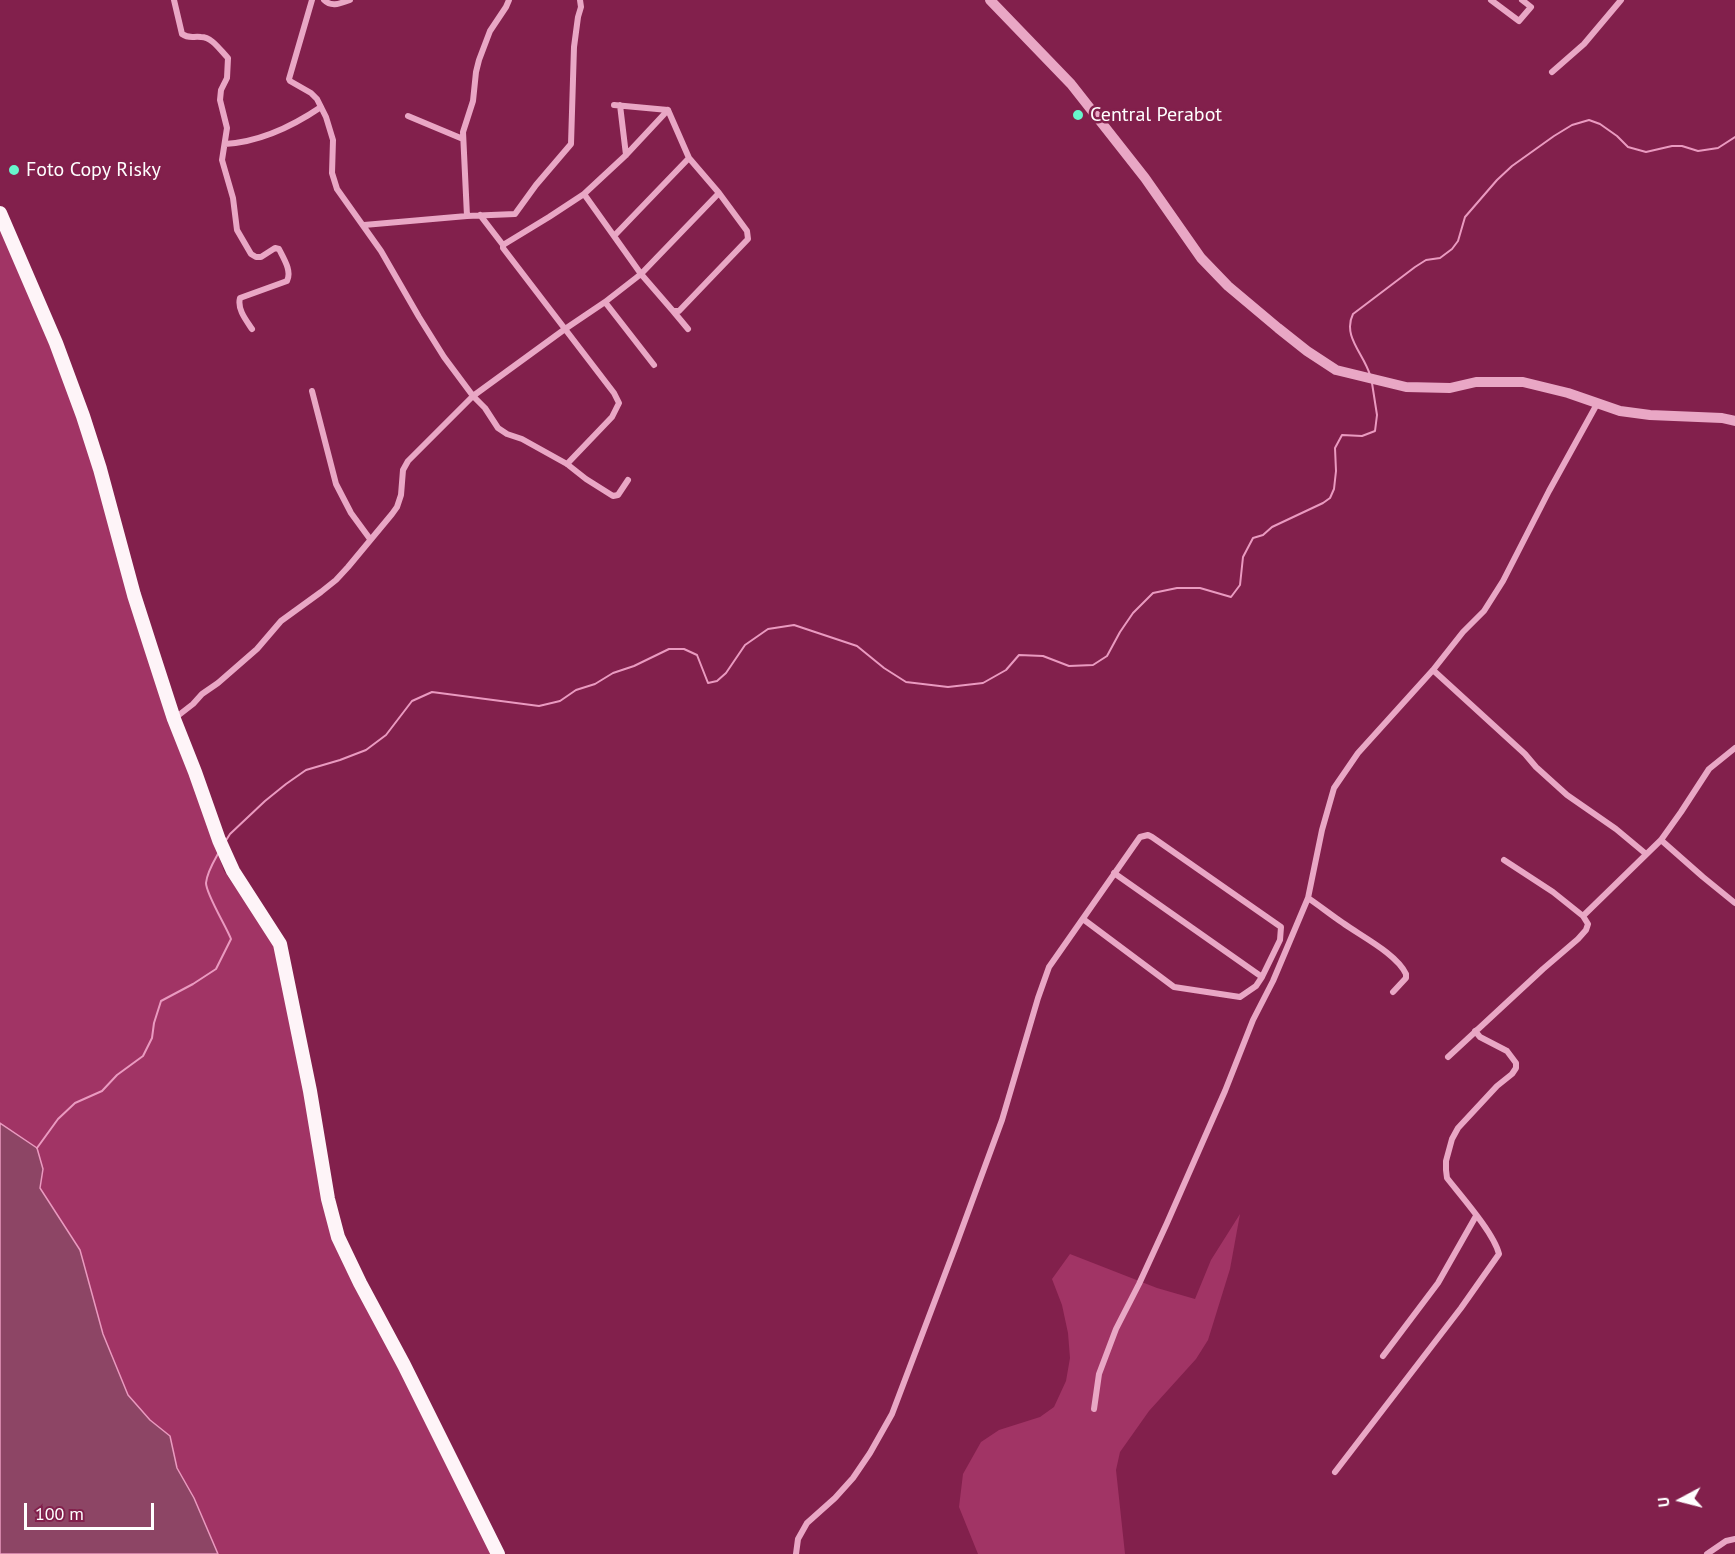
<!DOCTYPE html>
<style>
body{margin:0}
#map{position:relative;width:1735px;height:1554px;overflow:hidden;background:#82204c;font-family:"PT Sans",sans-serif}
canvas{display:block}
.north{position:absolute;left:1651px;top:1470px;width:60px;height:60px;-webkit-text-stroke:4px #82204c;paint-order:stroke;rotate:263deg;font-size:16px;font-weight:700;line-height:24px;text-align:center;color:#fff}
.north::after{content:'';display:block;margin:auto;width:21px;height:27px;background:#fff;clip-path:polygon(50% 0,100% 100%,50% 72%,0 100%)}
.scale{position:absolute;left:24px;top:1503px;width:130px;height:27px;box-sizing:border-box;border:3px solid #fff;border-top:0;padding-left:8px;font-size:18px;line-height:21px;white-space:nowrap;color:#fff;-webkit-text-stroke:4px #82204c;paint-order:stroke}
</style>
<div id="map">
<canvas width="1735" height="1554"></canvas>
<div class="north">U</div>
<div class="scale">100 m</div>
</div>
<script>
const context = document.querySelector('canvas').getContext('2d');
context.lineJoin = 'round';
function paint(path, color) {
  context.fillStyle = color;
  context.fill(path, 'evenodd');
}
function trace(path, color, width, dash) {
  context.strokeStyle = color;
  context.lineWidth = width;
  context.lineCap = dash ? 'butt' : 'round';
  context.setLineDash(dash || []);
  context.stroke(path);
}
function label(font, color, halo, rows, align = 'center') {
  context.font = font + ' "PT Sans",sans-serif';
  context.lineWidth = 5;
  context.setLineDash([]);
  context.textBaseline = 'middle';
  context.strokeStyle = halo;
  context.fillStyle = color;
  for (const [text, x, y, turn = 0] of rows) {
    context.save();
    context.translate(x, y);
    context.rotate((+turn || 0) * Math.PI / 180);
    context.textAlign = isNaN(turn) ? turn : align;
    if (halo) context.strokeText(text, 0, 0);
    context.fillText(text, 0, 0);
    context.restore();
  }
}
const green = new Path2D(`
 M0 224 51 344 91 454 161 693 224 871 272 940 279 945 328 1224 434 1434 492 1554H218L194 1498 177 1468 170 1436 150 1420 128 1395 103 1334 80 1250 40 1188 43 1169 0 1123Z
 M1240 1214 1230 1269 1208 1340 1196 1359 1149 1411 1120 1452 1116 1470 1125 1554H978L959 1507 963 1474 981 1442 999 1430 1040 1417 1054 1407 1066 1381 1070 1358 1068 1333 1062 1305 1052 1279 1070 1254 1157 1288 1195 1299 1211 1260Z`);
const water = new Path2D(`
 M0 1123 37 1148 43 1169 40 1188 80 1250 103 1334 128 1395 150 1420 170 1436 177 1468 194 1498 218 1554H0Z`);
const stream = new Path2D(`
 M1370 375C1364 354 1342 336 1353 314L1415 267 1426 260 1440 258 1452 249 1458 241 1465 217 1497 180 1512 166 1554 136 1572 125 1589 120 1600 124 1617 136 1628 147 1646 152 1672 146H1682L1698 151 1718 148 1735 137
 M225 842 230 834 265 801 286 784 306 770 340 760 366 750 386 735 412 701 432 692 539 706 560 701 576 690 595 684 613 673 634 666 669 649H684L697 655 708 683 717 681 726 673 745 645 768 629 794 625 857 646 884 668 906 682 948 687 983 683 1006 670 1019 655 1043 656 1069 666 1093 665 1107 656 1120 632 1133 613 1153 593 1177 588H1200L1231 597 1240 585 1243 557 1253 538 1263 535 1272 527 1323 503 1330 498 1334 489 1336 471 1335 448 1342 435 1362 436 1375 431 1377 415 1372 383
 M37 1148 58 1119 75 1103 102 1091 117 1075 143 1056 152 1038 154 1023 161 1001 193 984 216 969 231 939C226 926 206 894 206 883 207 872 214 861 219 852`);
const minor = new Path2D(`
 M174 0 182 34C189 39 193 36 201 37 212 37 220 50 228 58L227 78 221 90 220 100 227 128 222 160 233 198 237 230 251 254 256 257H261L275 248 279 249C284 259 292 271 287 281L240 298C237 309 246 320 252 329
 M324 0C332 8 341 3 350 0
 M1491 0 1519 21 1531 7 1522 0
 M1552 72 1584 44 1621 0
 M614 105 668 110 689 158
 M620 105 626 155
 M408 116 463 139
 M225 144C259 142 293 126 321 107
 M584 194 626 155 668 110
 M480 215 503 245
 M467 216 463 132 473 101 476 72 479 60 490 31 506 7 509 0
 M364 225 467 216 515 214 536 185 571 144 574 47 578 17 581 7 580 0
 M614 236 689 158 719 193
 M605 302 654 365
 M673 311 688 329
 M312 391 336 484 351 513 370 539
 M567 464 612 417 619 403 614 393 503 248V245L549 217 584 194 641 274 673 311H679L748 239 747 231 719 193 641 274 605 302 565 329 473 396 485 408 498 428 507 434 522 439 567 464 586 479 613 496 618 495 628 480
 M1433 670 1525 754 1536 767 1567 795 1616 829 1646 854
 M175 718 193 704 202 694 218 683 257 649 281 621 321 592 336 580 348 567 392 514 397 507 401 495 403 470 408 461 473 396 444 357 419 317 381 251 337 189 332 173 333 140 326 117 317 99 311 93 290 81 289 79 312 0
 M1661 840 1703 877 1735 903
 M1308 898C1320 906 1331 915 1343 923 1361 936 1397 954 1406 974V978L1393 992
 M1583 916 1661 840 1681 812 1709 769 1735 748
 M1083 919 1174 987 1240 997 1256 986 1262 977 1114 873
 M1448 1057 1543 969 1578 939 1586 930 1588 924 1583 916 1553 892 1504 860
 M1383 1356 1438 1283 1476 1216
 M1094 1409 1099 1374 1116 1329 1139 1284 1167 1223 1225 1091 1253 1020 1273 981 1308 898 1322 830 1334 788 1358 753 1433 670 1463 632 1484 611 1503 581 1549 491 1597 404
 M1335 1472 1461 1308 1499 1254C1494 1233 1461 1196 1447 1178L1446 1170V1161L1452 1139 1458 1128 1497 1086 1512 1074 1516 1068V1063L1507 1051 1480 1037 1475 1031
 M796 1554 798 1539 807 1523 835 1498 853 1478 870 1453 892 1414 956 1245 1002 1120 1038 998 1049 967 1140 837 1148 835 1152 837 1281 927 1280 940 1262 977
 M1707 1554 1726 1541 1735 1539`);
const tertiary = new Path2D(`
 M990 0 1071 84 1145 178 1201 258 1228 286 1278 328 1307 351 1336 370 1406 387 1450 388 1476 382H1523L1568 393 1620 411 1650 415 1722 418 1735 421`);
const trunk = new Path2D(`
 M0 213 56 343 83 416 100 469 134 595 151 648 174 719 195 772 219 840 233 871 280 944 310 1091 328 1199 338 1237 360 1283 404 1365 498 1554`);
const markers = [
 [1078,115,6,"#67f6cc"],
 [14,170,6,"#67f6cc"]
];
const poiNames = [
 ["Central Perabot",1090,115],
 ["Foto Copy Risky",26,170]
];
paint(green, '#a13465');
paint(water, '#8d4565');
trace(water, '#ea9ac0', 1.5);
trace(stream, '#ea9ac0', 2);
trace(minor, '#e9a7c5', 6);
trace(tertiary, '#e9a7c5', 10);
trace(trunk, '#fef4f8', 14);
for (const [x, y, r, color] of markers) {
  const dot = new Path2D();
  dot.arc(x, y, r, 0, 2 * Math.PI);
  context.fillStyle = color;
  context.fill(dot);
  trace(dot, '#82204c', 2);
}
label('20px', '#fff', '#82204c', poiNames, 'left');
</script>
